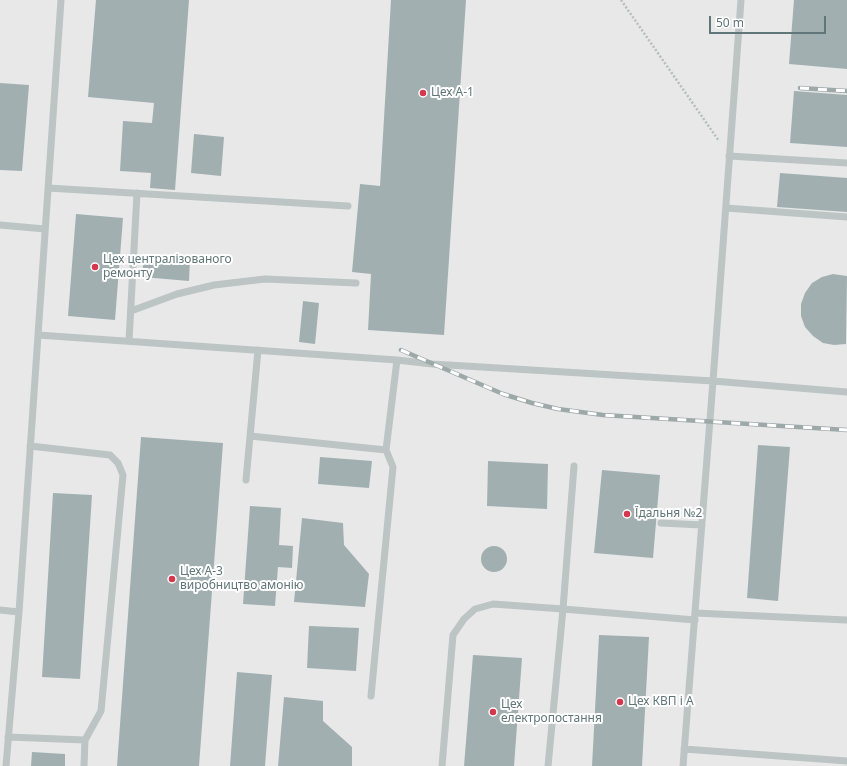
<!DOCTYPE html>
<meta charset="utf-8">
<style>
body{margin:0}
#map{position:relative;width:847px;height:766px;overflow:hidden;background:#f7f6f4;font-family:"Noto Sans",sans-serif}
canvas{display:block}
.scale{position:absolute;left:709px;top:16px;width:117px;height:18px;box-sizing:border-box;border:2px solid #607678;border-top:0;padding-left:5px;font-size:12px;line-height:14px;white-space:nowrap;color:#607678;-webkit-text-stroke:3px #fff;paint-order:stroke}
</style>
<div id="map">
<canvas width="847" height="766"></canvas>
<div class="scale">50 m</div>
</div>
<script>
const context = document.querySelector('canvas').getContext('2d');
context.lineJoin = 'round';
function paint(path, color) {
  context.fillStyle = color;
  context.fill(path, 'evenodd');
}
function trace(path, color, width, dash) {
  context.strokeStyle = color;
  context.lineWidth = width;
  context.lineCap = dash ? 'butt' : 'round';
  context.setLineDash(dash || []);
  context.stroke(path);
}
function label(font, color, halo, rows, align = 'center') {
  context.font = font + ' "Noto Sans",sans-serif';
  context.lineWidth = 4;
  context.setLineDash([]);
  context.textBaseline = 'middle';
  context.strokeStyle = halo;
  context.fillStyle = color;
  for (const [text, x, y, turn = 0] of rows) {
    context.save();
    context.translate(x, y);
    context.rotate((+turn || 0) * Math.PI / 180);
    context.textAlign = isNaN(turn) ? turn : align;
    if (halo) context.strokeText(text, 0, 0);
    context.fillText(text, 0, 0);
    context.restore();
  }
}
const built = new Path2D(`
 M0 0H847V766H0Z`);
const building = new Path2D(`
 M96 0H189L175 190 150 188 151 173 120 171 123 121 152 123 154 103 88 97Z
 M391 0H466L444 335 368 330 371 274 352 272 360 184 380 186Z
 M794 0H847V69L789 64Z
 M0 83 29 85 22 171 0 170Z
 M794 91 847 95V147L790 143Z
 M194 134 224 137 221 176 191 173Z
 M780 173 847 178V212L777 207Z
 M76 214 123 218 115 320 68 316Z
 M144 255 190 259 189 281 142 277Z
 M833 274 847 276 846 344 834 345 823 343 813 336 805 327 801 316V304L805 293 812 283 822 277Z
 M303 301 319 303 315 344 299 342Z
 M141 437 223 443 199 766H117Z
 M758 445 790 447 778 601 747 598Z
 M320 457 372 461 369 488 318 484Z
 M488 461 548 464 547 509 487 506Z
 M602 470 660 475 653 558 594 553Z
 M53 493 92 495 80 679 42 677Z
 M250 506 281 508 279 545 293 546 292 568 278 567 275 606 243 604Z
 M302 518 343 523 344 545 369 574 365 607 294 602Z
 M481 559a13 13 0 1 1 26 0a13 13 0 1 1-26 0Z
 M309 626 359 628 356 671 307 668Z
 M599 635 649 637 642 766H592Z
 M473 655 522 658 514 766H464Z
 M237 672 272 675 265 766H230Z
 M284 697 323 701V721L352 747V766H278Z
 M32 752 65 754V766H31Z`);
const path = new Path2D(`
 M621 0 719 141`);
const service = new Path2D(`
 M729 156 847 163
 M48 188 348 206
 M726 208 847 217
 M0 225 45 229
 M131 311 177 294 214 285 265 279 356 283
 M38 335 397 360 432 364 713 381 847 392
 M129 341 137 193
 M250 436 386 450
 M30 446 110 455 118 463 123 475 101 711 85 740 84 766
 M246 480 258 350
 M661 523 702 525
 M0 610 19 612
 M695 613 846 620
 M371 696 393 467 386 450 397 360
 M8 737 85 740
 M684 749 847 761
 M6 766 19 612 61 0
 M442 766 453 635 464 619 475 609 493 604 563 609 574 466
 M548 766 563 609 695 620
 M683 766 713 381 741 0`);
const rail = new Path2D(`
 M800 88 847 91
 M401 350 503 394 532 403 558 409 603 415 847 430`);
const markers = [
 [423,93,4,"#d5374d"],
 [95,267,4,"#d5374d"],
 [627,514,4,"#d5374d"],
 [172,579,4,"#d5374d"],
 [620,702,4,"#d5374d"],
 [493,712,4,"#d5374d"]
];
const poiNames = [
 ["Цех А-1",431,93],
 ["Цех централізованого",103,260],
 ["ремонту",103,274],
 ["Їдальня №2",635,514],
 ["Цех А-3",180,572],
 ["виробництво амонію",180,586],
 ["Цех КВП і А",628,702],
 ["Цех",501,705],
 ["електропостання",501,719]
];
paint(built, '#e8e8e8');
paint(building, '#a2afb0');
trace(path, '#b7bcbd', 2.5, [2, 2]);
trace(service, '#bcc4c4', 7);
trace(rail, '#9da8a9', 4.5);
trace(rail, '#fff', 3, [9]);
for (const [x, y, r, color] of markers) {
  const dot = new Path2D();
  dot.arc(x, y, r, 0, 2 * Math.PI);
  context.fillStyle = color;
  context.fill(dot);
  trace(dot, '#fff', 1.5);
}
label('12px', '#607678', '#fff', poiNames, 'left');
</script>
